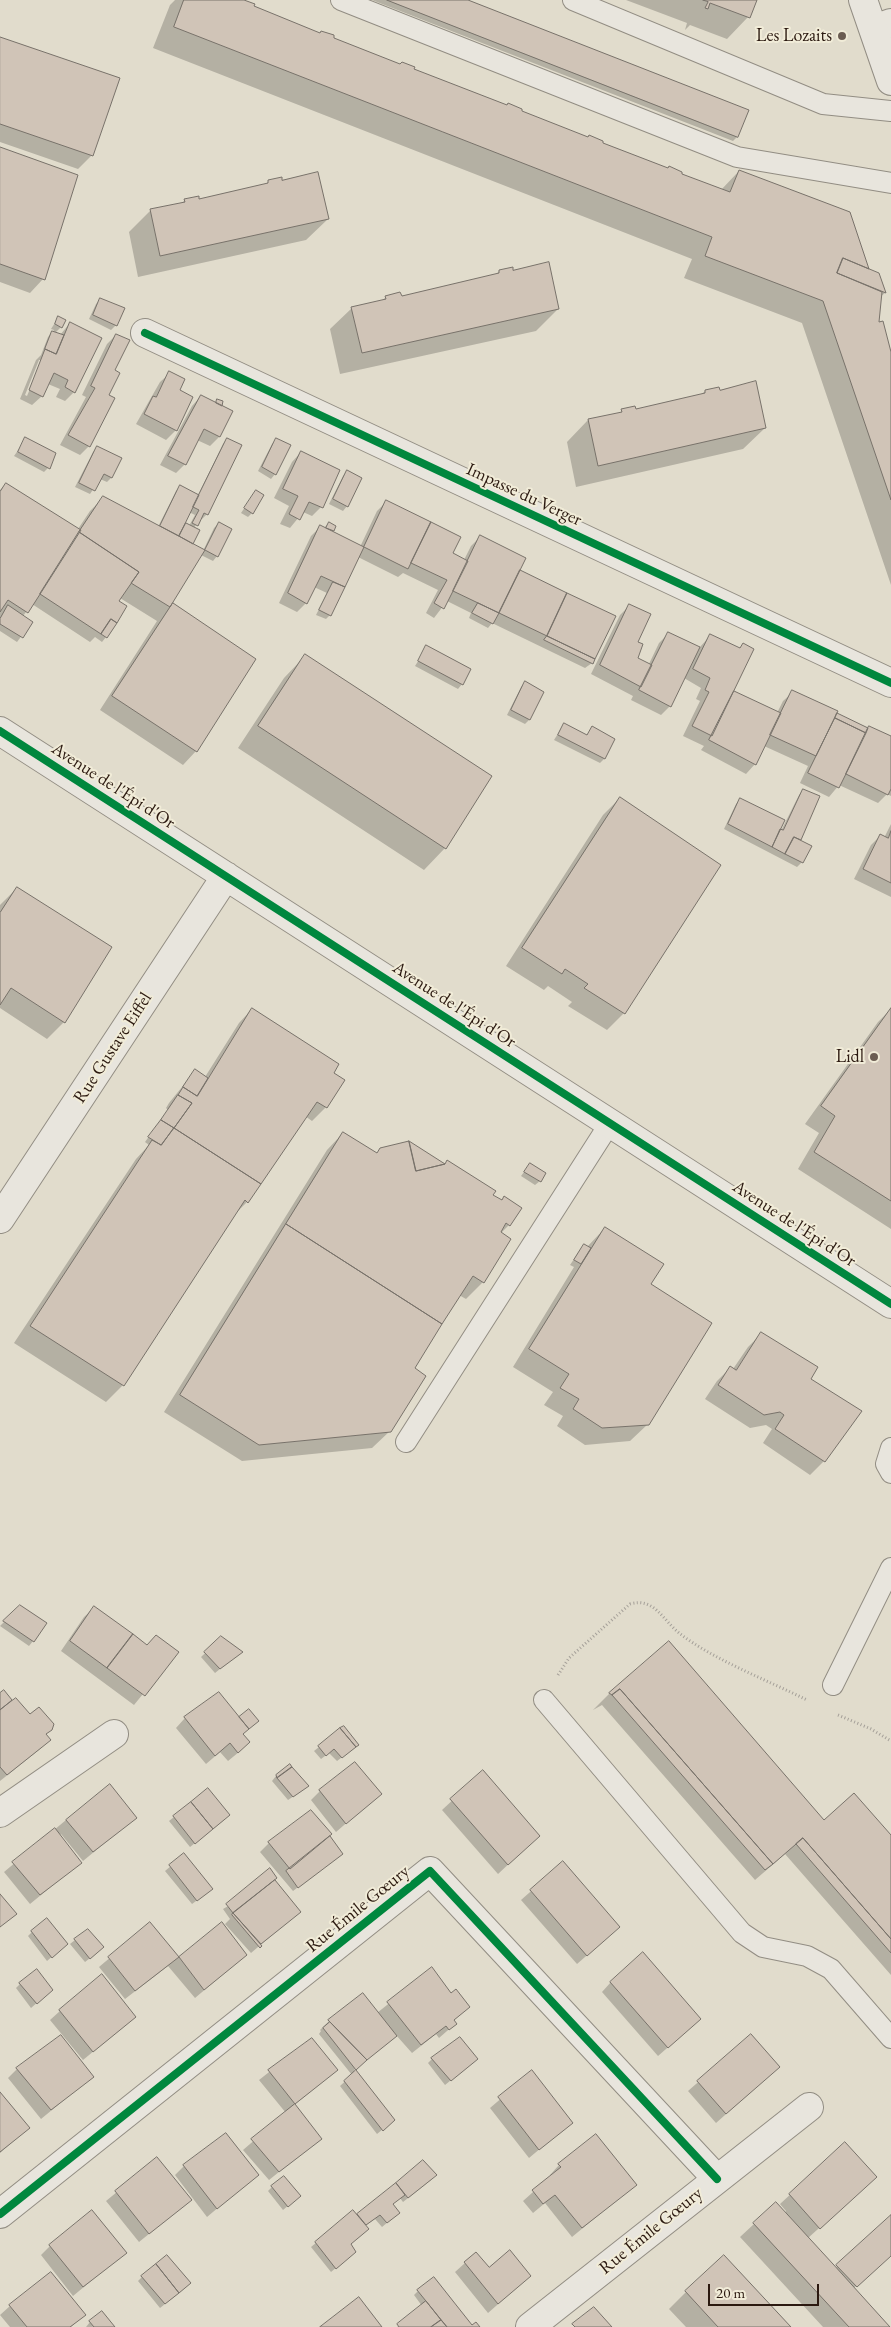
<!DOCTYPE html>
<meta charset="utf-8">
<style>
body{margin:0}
#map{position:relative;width:891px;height:2327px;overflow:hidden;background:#e1dccc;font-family:"EB Garamond",serif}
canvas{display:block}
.scale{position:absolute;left:708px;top:2284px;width:111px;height:22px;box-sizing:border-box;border:2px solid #2b1910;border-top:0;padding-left:6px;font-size:15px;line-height:18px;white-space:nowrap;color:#2b1910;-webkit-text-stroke:4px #f1ecd8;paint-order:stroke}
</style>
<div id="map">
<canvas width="891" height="2327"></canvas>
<div class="scale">20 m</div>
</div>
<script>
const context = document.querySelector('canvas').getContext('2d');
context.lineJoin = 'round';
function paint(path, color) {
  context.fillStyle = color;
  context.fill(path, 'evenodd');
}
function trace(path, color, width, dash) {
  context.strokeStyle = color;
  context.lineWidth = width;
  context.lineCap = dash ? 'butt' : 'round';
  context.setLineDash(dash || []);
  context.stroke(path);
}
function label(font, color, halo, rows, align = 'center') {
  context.font = font + ' "EB Garamond",serif';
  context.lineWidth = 4;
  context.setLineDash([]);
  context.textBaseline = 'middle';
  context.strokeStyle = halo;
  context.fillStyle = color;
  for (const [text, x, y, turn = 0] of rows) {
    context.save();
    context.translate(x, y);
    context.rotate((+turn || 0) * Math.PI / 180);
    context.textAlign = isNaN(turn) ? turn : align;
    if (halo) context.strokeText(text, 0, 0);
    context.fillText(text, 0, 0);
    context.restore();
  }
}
const shadow = new Path2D(`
 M175 0H233L721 190 739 171 868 270 878 274 885 293 880 297 878 323 891 356V585L802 323 684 278 692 259 153 48 170 5Z
 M372 0H464L747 111 737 137 733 141Z
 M626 0H755L748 17 727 39 690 25 685 30 687 23Z
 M0 38 92 155 78 169 0 142Z
 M0 149 43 279 30 293 0 282Z
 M269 181 328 219 306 240 138 277 129 232 150 211 181 204 185 200H198L265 185Z
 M499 271H512L558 309 536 331 340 374 330 329 352 308 381 302 386 297H401L495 276Z
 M101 299 116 325 111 330 89 319 96 304Z
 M58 318 61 327 55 333 60 335 70 323 74 392 65 401 56 397 60 389 48 384 42 396 32 405 20 399 36 360 41 355 48 337 54 330 51 329ZM39 360H42L27 396 25 395Z
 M116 335 113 371 107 396 89 446 80 455 60 445 86 397 82 395 107 344Z
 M170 373 178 391 192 398 176 430 166 440 136 424 160 382Z
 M705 391 765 428 743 449 576 487 567 442 588 420 618 414 622 411H635L701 395Z
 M201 396 215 403 218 400 221 406 231 411 219 437 210 446 197 440 185 464 176 473 160 465 192 406Z
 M26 439 48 468 44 472 14 456Z
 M227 439 207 514 202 519 201 517 194 528 191 544 203 551 214 528 219 523 217 556 213 561 201 555 171 604 254 659 196 751 183 765 100 710 157 621 120 598 106 637 102 642 95 637 90 642 32 604 23 616 32 622 17 642 0 631V490L6 484 78 529 90 511 104 497 158 527 176 491 180 487 198 495 223 444ZM189 512 195 515 189 526 184 523Z
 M277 439 275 474 271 479 258 471 272 444Z
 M97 448 111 478 107 482 100 479 90 494 75 487 93 452Z
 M301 452 321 507 312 516 303 512 290 528 280 524 289 506 274 498 292 462Z
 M347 471V506L343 511 329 504 343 476Z
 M256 491 252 513 248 517 241 513Z
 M387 501 459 537 451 554 464 560 471 546 480 537 518 571 592 663 585 668 492 623 488 628 469 618 471 613 447 601 434 618 426 613 438 590 403 573 398 577 358 557 330 615 326 619 316 615 327 593 314 587 306 603 297 612 279 603 311 536 321 526 324 528 329 523 335 526 331 532 360 547 377 511Z
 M629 606 636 642V658L649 664 659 643 668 634 699 648 710 636 738 649 743 645 732 692 777 713 783 701 793 692 833 719 838 715 891 738V796L887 794 878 803 839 785 829 797 800 783 808 766 764 746 755 764 746 774 701 750 704 746 683 736 700 701 696 699 701 688 684 678 670 706 661 715 631 700 633 696 591 674 620 615Z
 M427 647 462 684 458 689 415 666Z
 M305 656 445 848 424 870 238 748 284 678Z
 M525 683 542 693 529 720 525 724 507 715 521 687Z
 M564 724 586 736 592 728 614 740 604 759 600 763 554 740Z
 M803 790 818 797 799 841 802 862 797 867 724 829 736 804 741 799 781 831 799 795Z
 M620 798 624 1013 607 1030 568 1006 572 1002 548 986 544 990 506 966 603 815Z
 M891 824V897L854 879 871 845 880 836 884 838Z
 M17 888 64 1022 47 1039 0 1008V905Z
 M252 1009 343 1080 326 1107 312 1121 305 1116 247 1202 234 1215 123 1385 106 1402 14 1343 136 1159 149 1145 145 1142 168 1110 166 1108 169 1103 195 1071 205 1077 239 1023Z
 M891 1009V1229L798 1169 819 1133 805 1124 878 1022Z
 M343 1133 376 1154 444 1165 447 1162 492 1195 509 1225 501 1233 509 1239 483 1282 466 1299 459 1295 413 1369 390 1431 372 1448 242 1461 164 1412 327 1150Z
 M530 1164 540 1181 535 1185 521 1176Z
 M605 1228 649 1285 648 1424 630 1441 585 1445 557 1426 563 1416 544 1405 553 1392 513 1367 574 1267 570 1265 580 1250 584 1246 587 1247Z
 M761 1334 809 1379 824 1461 810 1475 763 1443 772 1429 766 1425 750 1428 705 1399 717 1381 730 1368 733 1369 748 1347Z
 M20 1606 33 1641 29 1646 0 1626Z
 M94 1608 147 1646 177 1652 134 1705 61 1651 84 1617Z
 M221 1638 241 1652 215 1673 201 1657Z
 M610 1693 824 1821 891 1837V1975L785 1854 755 1880 602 1705 593 1710Z
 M0 1695 6 1707 30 1716 51 1730 45 1735 49 1740 40 1749 0 1781Z
 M185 1718 242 1735 239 1752 228 1761 220 1752 206 1764 176 1728Z
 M319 1747 353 1749 337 1761 329 1753 321 1759 314 1751Z
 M483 1772 529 1845 498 1874 442 1810Z
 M276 1776 303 1790 288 1800 272 1781Z
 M320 1791 380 1794 336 1832 311 1800Z
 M174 1817 224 1820 190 1847 169 1821Z
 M135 1818 83 1861 61 1834 59 1836 80 1863 30 1904 4 1872 66 1820Z
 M328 1837 341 1854 293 1891 260 1852 269 1843Z
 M184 1855 207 1893 192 1904 165 1871Z
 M563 1863 609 1936 577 1964 521 1900Z
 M274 1880 299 1912 251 1953 225 1924 230 1919 223 1909Z
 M150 1924 178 1958 222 1924 246 1955 195 1998 168 1966 125 1999 99 1967Z
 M32 1932 62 1948 47 1961 28 1936Z
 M75 1940 98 1952 85 1962 70 1944Z
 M432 1969 451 1994 469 2007 453 2021 455 2024 439 2038 436 2034 412 2053 396 2035 354 2070 394 2120 377 2134 340 2086 352 2075 319 2034 321 2031 320 2030 329 2021 377 2013Z
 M611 1982 690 2028 658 2056 602 1992Z
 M20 1984 47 1994 31 2008 16 1988Z
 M60 2011 135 2017 83 2060 50 2020Z
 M751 2036 769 2076 716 2123 688 2091Z
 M311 2039 337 2070 294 2105 320 2139 269 2180 243 2150 286 2113 259 2080Z
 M432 2059 471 2064 445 2085 428 2063Z
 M17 2069 92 2077 41 2119 8 2078Z
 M532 2072 572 2122 529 2158 490 2108Z
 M0 2094 28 2128 0 2153Z
 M596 2136 635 2185 572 2237 545 2203 533 2213 523 2201 551 2176 550 2175 559 2165Z
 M845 2144 866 2186 808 2238 835 2268 891 2217V2255L854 2288 889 2327H823L740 2237 754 2224 785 2213 786 2211 780 2204Z
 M157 2159 191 2200 139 2242 106 2201Z
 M423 2162 431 2180 403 2202 400 2198 392 2205 394 2217 382 2227 375 2219 365 2226 350 2244V2256L331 2272 311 2247 353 2212 357 2216Z
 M184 2166 257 2175 207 2217 175 2175Z
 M272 2187 295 2200 283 2210 268 2191Z
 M50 2246 126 2252 73 2296 41 2255Z
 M465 2263 489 2268 530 2276 488 2313 455 2272Z
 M142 2277 185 2288 160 2308 138 2281Z
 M418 2291 472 2326 479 2327H397L422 2306 414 2295Z
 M686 2292 789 2327H686L669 2309Z
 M10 2306 84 2315 71 2327H10L0 2315Z
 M90 2322 113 2327H86Z`);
const building = new Path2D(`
 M184 0H244L255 4 254 6 320 33 321 31 334 35V38L400 64 402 62 415 67 414 69 507 105 508 103 522 109V111L588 137 589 135 603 141V143L668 168 669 166 682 172V174L730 192 739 170 850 212 869 269 843 258 837 273 882 292 879 322 883 321 891 352V500L823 301 705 256 712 237 174 27Z
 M387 0H468L749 110 738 137Z
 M703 0H757L750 18 710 3 708 9 705 8 708 2Z
 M0 37 120 78 93 156 0 124Z
 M0 147 78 175 45 280 0 264Z
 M318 172 329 219 160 256 150 209 185 202 184 199 199 196V199L268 183V180L282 177V180Z
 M843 258 879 273 886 293 837 273Z
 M549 262 559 309 362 353 351 307 386 299 385 296 400 292 402 296 499 273V270L513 267V270Z
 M100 298 125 308 117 326 93 315Z
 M58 316 66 320 62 328 55 324Z
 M70 322 102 338 75 393 65 387 68 380 54 373 43 397 29 390 45 349 56 354Z
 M52 331 64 335 56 354 45 349Z
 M116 334 130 340 115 370 120 373 109 395 115 398 90 447 68 435 95 388 91 386Z
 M169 371 185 379 180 390 193 397 177 431 144 414 153 396 156 397Z
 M756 381 766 428 598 466 588 419 622 412 621 409 635 406 636 409 705 393V390L719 387 720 390Z
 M201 395 233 411 220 437 204 429 186 465 168 456Z
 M217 399 223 401 222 406 216 403Z
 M25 437 56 453 50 469 18 452Z
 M227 438 242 445 208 515 204 513 198 526 192 523 199 510 193 507Z
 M276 438 291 445 276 475 262 467Z
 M97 446 122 458 112 478 104 474 95 491 79 483Z
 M301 451 340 470 323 508 309 502 300 520 289 514 298 496 283 489Z
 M347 470 362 478 348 507 333 499Z
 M6 483 81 530 28 613 8 600 0 612V492Z
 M180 485 199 495 179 536 160 526Z
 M256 490 264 495 253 514 244 508Z
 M103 496 205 550 170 607 131 583 139 572 79 532Z
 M386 500 431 522 408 569 364 547Z
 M219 522 232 529 218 557 205 550Z
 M329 522 336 526 334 531 326 528Z
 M431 522 461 537 453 553 468 561 444 609 434 603 447 580 411 563Z
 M186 523 200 530 193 544 179 536Z
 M320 525 364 547 345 587 321 576 307 604 288 593Z
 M79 532 139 572 119 601 127 606 117 623 111 619 101 634 40 594Z
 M480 535 526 558 499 613 453 591Z
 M520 570 567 593 547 636 499 613Z
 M333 582 345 587 331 616 319 610Z
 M567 593 616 616 595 659 547 636Z
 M173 603 256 659 197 752 112 696Z
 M478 603 499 613 493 624 472 613Z
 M629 604 651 614 638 642 643 644 638 658 652 665 641 687 600 665Z
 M8 605 33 622 23 638 0 624V619Z
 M111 619 117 623 107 638 101 634Z
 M668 632 700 647 671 707 639 690Z
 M710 634 740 648 743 643 754 649 712 736 692 726 709 692 705 690 710 678 693 669Z
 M547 636 595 659 593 664 544 640Z
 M426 645 471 669 463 685 418 661Z
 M305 654 492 776 446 849 258 726Z
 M525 681 544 692 530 720 511 710Z
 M792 690 838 711 816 756 770 735Z
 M734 691 781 713 756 765 709 740Z
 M837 713 868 728 866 733 835 718Z
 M835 718 866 733 839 788 808 773Z
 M564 723 587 735 592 726 615 739 605 759 558 735Z
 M869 726 891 736V789L888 795 846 774Z
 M803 789 820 796 801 840 794 837 785 854 772 847 780 829 783 830Z
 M620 797 721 865 625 1014 584 988 588 984 565 969 562 974 522 948Z
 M740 798 785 820 772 847 728 824Z
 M891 831V883L863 869 880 834 888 838Z
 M794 837 812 846 803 863 785 854Z
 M17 887 112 947 65 1023 11 988 0 1005V913Z
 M252 1008 339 1064 334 1073 345 1080 327 1108 317 1102 261 1184 174 1128 192 1103 178 1095 183 1087 197 1096Z
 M891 1008V1201L814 1152 835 1116 821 1106Z
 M195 1069 208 1078 197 1096 183 1087Z
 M178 1095 192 1103 174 1128 161 1120Z
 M161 1120 174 1128 161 1145 148 1137Z
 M174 1128 261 1184 248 1203 245 1200 124 1386 30 1326 152 1140 161 1145Z
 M343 1132 377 1153 380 1148 409 1141 416 1171 445 1164 447 1160 496 1191 493 1195 502 1200 504 1196 522 1208 510 1226 506 1223 501 1232 511 1239 484 1283 473 1276 442 1324 286 1224Z
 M409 1141 445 1164 416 1171Z
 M530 1163 546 1173 541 1182 524 1172Z
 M286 1224 442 1324 415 1368 426 1376 391 1432 259 1445 180 1395Z
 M605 1227 664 1264 651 1284 712 1323 649 1425 602 1428 573 1409 579 1399 560 1388 569 1374 529 1349Z
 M584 1244 591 1248 581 1264 574 1260Z
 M761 1332 818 1367 811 1379 862 1411 825 1462 775 1429 784 1415 780 1412 764 1415 718 1385 730 1366 736 1370Z
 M20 1605 47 1623 34 1642 3 1621Z
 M94 1606 133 1634 107 1668 70 1641Z
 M133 1634 147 1645 156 1635 179 1652 145 1696 107 1668Z
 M221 1636 243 1652 220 1669 204 1652Z
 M669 1641 824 1820 854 1793 891 1835V1939L803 1838 773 1864 620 1689 612 1695 609 1693Z
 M620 1689 773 1864 765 1870 612 1695Z
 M4 1690 12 1700 0 1710V1693Z
 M219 1692 249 1729 243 1734 250 1742 238 1753 230 1743 215 1756 184 1717Z
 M16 1698 30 1714 39 1707 54 1724 52 1730 46 1734 51 1740 7 1775 0 1767V1710Z
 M249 1709 259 1721 249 1729 239 1717Z
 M344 1726 359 1745 356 1747 340 1728Z
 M340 1728 356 1747 342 1758 334 1749 326 1756 318 1746Z
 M355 1762 382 1794 346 1824 319 1790Z
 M290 1764 292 1767 277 1778 276 1775Z
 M292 1767 309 1786 293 1797 277 1778Z
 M483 1770 540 1836 508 1865 450 1799Z
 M110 1784 137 1818 93 1852 66 1820Z
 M208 1788 230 1815 213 1829 191 1802Z
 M191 1802 213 1829 195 1844 173 1816Z
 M311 1810 332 1834 290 1869 268 1842Z
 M55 1828 82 1863 40 1895 12 1862Z
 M330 1836 343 1854 298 1888 286 1871Z
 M803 1838 891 1939V1953L796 1844Z
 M184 1853 213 1889 197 1901 169 1865Z
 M563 1861 620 1927 587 1956 530 1890Z
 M270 1868 277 1878 233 1913 226 1904Z
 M275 1880 301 1912 261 1944 233 1913Z
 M0 1894 17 1914 0 1927Z
 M233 1913 262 1946 260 1948 232 1915Z
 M47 1918 68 1944 52 1958 31 1931Z
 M150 1922 179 1957 135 1991 108 1957Z
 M222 1922 247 1955 204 1990 179 1957Z
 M88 1929 104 1947 90 1959 74 1939Z
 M643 1952 701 2019 668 2048 610 1982Z
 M432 1967 451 1993 456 1989 470 2007 454 2020 457 2024 449 2030 446 2026 421 2045 387 2002Z
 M37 1969 53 1990 37 2004 19 1983Z
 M102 1974 136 2017 93 2052 59 2010Z
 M363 1993 397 2036 367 2060 328 2020Z
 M330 2022 367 2060 356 2070 323 2028Z
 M751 2034 780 2067 726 2114 697 2081Z
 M61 2035 94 2077 51 2110 16 2068Z
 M460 2037 478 2059 451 2081 431 2058Z
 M312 2038 338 2070 295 2104 268 2070Z
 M356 2070 395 2120 383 2131 344 2081Z
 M532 2070 573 2123 539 2150 498 2097Z
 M0 2092 30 2128 0 2152Z
 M295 2104 322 2139 279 2172 251 2139Z
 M226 2133 259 2175 217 2209 183 2165Z
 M596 2134 637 2185 582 2228 555 2195 543 2204 532 2190 561 2167 558 2164Z
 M845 2142 877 2177 820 2229 789 2194Z
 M157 2157 192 2200 149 2234 115 2191Z
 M423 2160 437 2175 408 2198 396 2183Z
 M284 2176 301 2196 288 2207 271 2186Z
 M396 2183 405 2195 393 2204 400 2213 387 2223 380 2215 366 2225 357 2214Z
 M776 2202 833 2264 890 2327H849L753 2223Z
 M92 2210 127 2253 83 2287 49 2245Z
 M353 2210 369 2229 351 2244 356 2252 336 2269 315 2242Z
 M891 2215V2256L857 2287 836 2265Z
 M510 2250 531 2276 498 2304 464 2262 476 2252 489 2267Z
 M167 2255 191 2283 179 2293 156 2264Z
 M724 2255 791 2327H718L685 2291Z
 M156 2264 179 2293 165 2304 141 2276Z
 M51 2272 86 2315 70 2327H27L9 2305Z
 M434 2277 472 2325 476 2322 480 2327H447L417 2290Z
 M359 2297 382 2327H320Z
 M426 2301 441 2320 431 2327H399L397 2324Z
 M594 2307 612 2327H575L572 2324Z
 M102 2311 115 2327H94L89 2321Z
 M441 2320 447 2327H431Z`);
const path = new Path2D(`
 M558 1675 569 1658 630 1604C654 1597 663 1620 679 1633 714 1660 767 1680 807 1700
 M838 1715 871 1729 891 1741`);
const service = new Path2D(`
 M341 0 737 157 891 183
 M573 0 823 104 891 111
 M406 1442 610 1123
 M891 1448 886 1464 891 1473
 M833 1685 891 1568
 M544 1700 742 1933 763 1947 807 1956 831 1969 891 2038`);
const minor = new Path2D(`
 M874 29 891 23
 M145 333 891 683
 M0 731 891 1304
 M0 1219 226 876
 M0 1813 114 1734
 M0 2214 430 1871 717 2179
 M530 2327 809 2107`);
const tertiary = new Path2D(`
 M863 0 891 81`);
const cycleway = new Path2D(`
 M145 333 891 683
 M0 731 891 1304
 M0 2214 430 1871 717 2179`);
const markers = [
 [842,36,5,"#6b5d52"],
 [874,1057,5,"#6b5d52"]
];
const poiNames = [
 ["Les Lozaits",832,36],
 ["Lidl",864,1057]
];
const streetNames = [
 ["Impasse du Verger",524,495,25],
 ["Avenue de l'Épi d'Or",113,786,33],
 ["Avenue de l'Épi d'Or",454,1005,33],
 ["Rue Gustave Eiffel",113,1048,-57],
 ["Avenue de l'Épi d'Or",794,1224,33],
 ["Rue Émile Gœury",358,1909,-39],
 ["Rue Émile Gœury",651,2231,-39]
];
paint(shadow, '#0003');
paint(building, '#d0c4b7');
trace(building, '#78726a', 1);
trace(service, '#928d83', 22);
trace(minor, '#928d83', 30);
trace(tertiary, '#928d83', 30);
trace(path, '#a5a099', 3, [1, 2.5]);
trace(service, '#e8e5dd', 20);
trace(minor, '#e8e5dd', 28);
trace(tertiary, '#e8e5dd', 28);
trace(cycleway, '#00873e', 8);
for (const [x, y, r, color] of markers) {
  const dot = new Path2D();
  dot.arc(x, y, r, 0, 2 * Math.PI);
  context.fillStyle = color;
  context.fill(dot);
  trace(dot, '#f1ecd8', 2);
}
label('18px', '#2b1910', '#f1ecd8', poiNames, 'right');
label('18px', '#2b1910', '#f1ecd8', streetNames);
</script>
